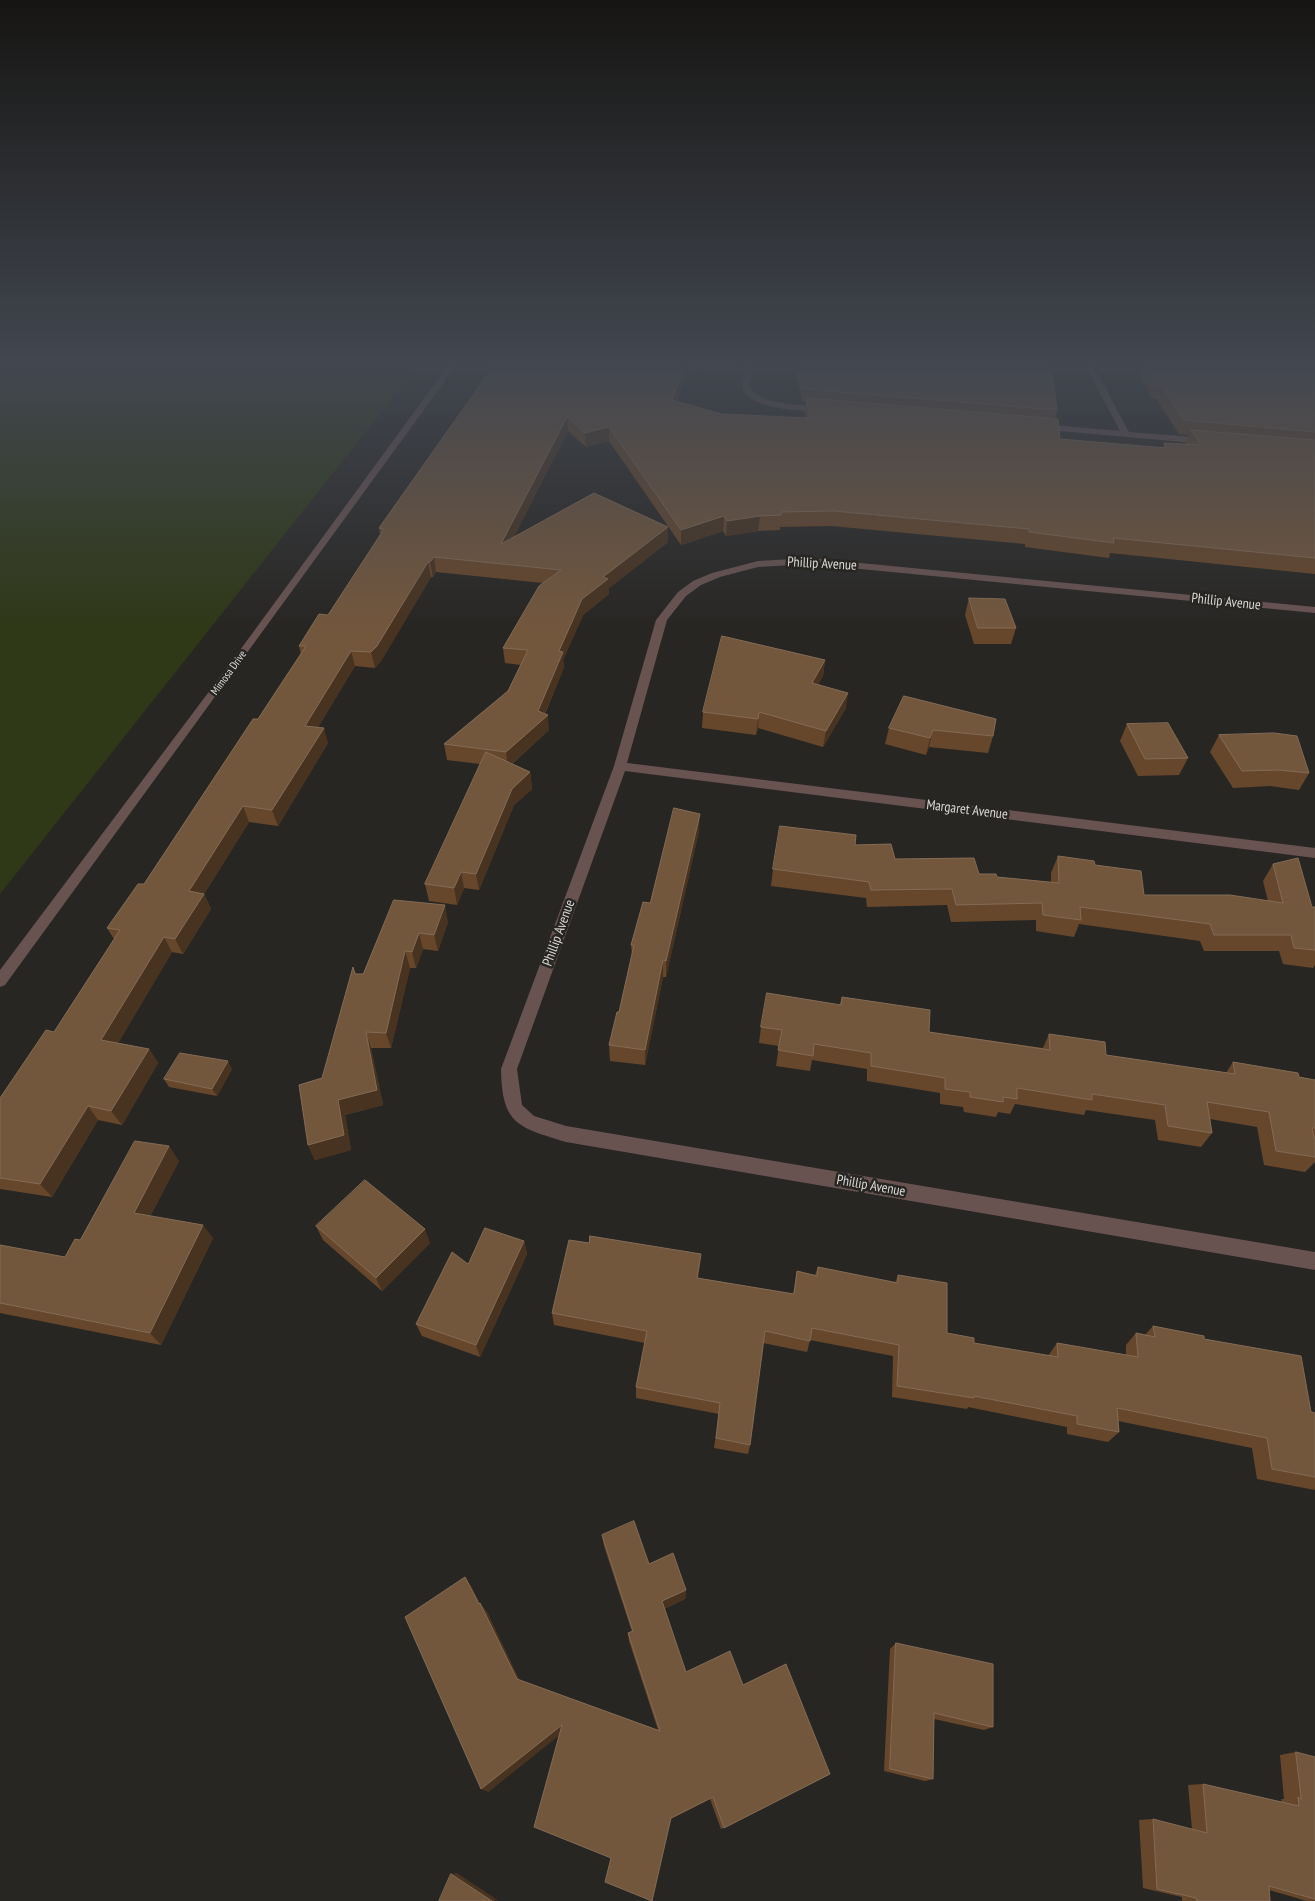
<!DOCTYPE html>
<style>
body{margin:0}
canvas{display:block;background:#282623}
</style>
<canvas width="1315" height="1901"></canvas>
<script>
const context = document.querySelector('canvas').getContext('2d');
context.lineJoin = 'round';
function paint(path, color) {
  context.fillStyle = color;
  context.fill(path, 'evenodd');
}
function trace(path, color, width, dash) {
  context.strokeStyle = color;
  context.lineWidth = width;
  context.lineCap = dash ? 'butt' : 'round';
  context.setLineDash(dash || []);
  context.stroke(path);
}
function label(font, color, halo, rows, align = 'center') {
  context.font = font + ' "PT Sans Narrow",sans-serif';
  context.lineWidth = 5;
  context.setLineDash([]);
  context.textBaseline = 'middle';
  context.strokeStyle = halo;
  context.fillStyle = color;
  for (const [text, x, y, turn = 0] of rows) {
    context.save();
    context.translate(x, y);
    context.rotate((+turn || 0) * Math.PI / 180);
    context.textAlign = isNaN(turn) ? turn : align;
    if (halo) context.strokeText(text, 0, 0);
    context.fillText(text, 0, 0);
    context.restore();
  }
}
const green = new Path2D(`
 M0 363H420L0 894Z`);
const street = new Path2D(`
 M450 363H458L5 985 0 987V970L235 657Z
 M658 363 747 367 748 363H756C754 370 749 378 750 385 752 405 810 406 825 406L829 409 825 412C805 411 759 410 746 394 740 388 743 380 745 372L662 365Z
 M1084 363H1092L1129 432 1206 438 1211 441 1206 444 1037 429 1036 427 1040 424 1120 431Z
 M809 558 1315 607V613L809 564 758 567 720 577 701 585 686 596 667 620 627 763 1315 848V858L625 771 517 1069 522 1105 534 1116 566 1126 1315 1252V1270L566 1142C517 1127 502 1124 501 1069L614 766 656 620 678 592 693 581 712 573 758 561Z`);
const wall = new Path2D(`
 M493 363H688L687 369 677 401 722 414 806 418 804 412 805 402H802L796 374 797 363H1051L1057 410 1055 419 1060 439 1163 448 1164 443 1185 444 1189 435 1179 434 1156 399H1151L1147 385 1144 384 1141 374H1138L1136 363H1315V574L1110 553 1109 558 1025 547V544L831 526 780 527V530L758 531 726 536 723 531 681 545 609 441 586 447 568 431 514 536 668 542 609 588V594L583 615 563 660 564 667 545 714 549 730 512 764 530 772 532 789 514 805 479 890 464 888 457 905 429 901 425 884 480 764 447 760 444 744 508 691 521 665 505 663 503 648 543 583 436 572 433 577H431L381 661 375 668 355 666 318 727 328 743 278 826 249 822 204 894 211 909 183 954 172 952 118 1043 149 1049 158 1063 122 1125 98 1120 52 1197 0 1189V1098L54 1032 114 939 107 928 144 884 258 719 301 654 299 646 328 615 380 535 379 528 490 371V368Z
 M969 598 1016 628 1011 644H974L965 615Z
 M825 660 823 676 818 684 846 708 823 747 758 728 756 735 702 728 703 712Z
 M904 696 993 736 988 753 929 747 926 755 885 744 889 728Z
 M1127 724 1188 758 1179 775 1138 776 1120 741Z
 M1219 735 1309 773 1299 790 1270 786 1233 788 1210 752Z
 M699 831 666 977H663L645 1065 610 1061 609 1045 619 1012 632 955 631 945Z
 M855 845 895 859 997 877 1051 882V873L1058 856 1095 865 1144 895 1268 901 1263 881 1273 864 1312 907H1315V965L1313 968 1283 964 1279 951H1204L1200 941 1079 924 1074 937 1036 931V920L951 922 947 905 867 907 866 898 771 886 773 869Z
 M394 900 448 922 438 951 423 949 416 968H410L391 1048H371L383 1105 345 1115 351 1150 315 1160 308 1145 353 967 356 974H363Z
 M842 997 929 1032 1043 1048 1049 1034 1106 1055 1226 1073 1233 1062 1299 1077 1315 1080V1162L1305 1172 1264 1165 1257 1127 1210 1119 1212 1133 1201 1147 1158 1140 1155 1120 1086 1110 1084 1115 1015 1104 1010 1114 998 1112 996 1117 964 1112 963 1107 940 1104V1093L867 1081V1069L812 1060 810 1071 776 1066 779 1046 759 1043 761 1027 840 1004Z
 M232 1069 217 1096 169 1087 164 1079Z
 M179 1161 150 1216 213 1238 161 1345 0 1313V1245L65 1257 80 1240Z
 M316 1226 430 1243 382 1291 323 1240Z
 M524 1241 527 1254 480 1357 422 1336 416 1324 468 1264Z
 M589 1243 701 1254 698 1278 793 1294 797 1271 815 1275 818 1267 895 1283 898 1275 947 1333 974 1343 1048 1356 1057 1343 1126 1355V1345L1136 1333 1145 1335 1153 1326 1204 1339 1311 1412 1315 1413V1490L1257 1479 1252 1448 1118 1421 1119 1432 1108 1442 1067 1434V1427L968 1407 967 1409 892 1397 893 1356 810 1340 807 1352 763 1343 750 1445 748 1454 714 1448 719 1414 636 1398V1387L645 1343 554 1325 552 1313Z
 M602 1535 649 1564 686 1590 685 1599 664 1609 686 1672 743 1685 830 1774 721 1829 710 1799 671 1819 611 1858 559 1735 488 1792 465 1577 471 1586 480 1604 487 1612 519 1680 658 1730 629 1641 628 1633 632 1632 604 1546Z
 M896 1643 993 1727 984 1730 934 1719 933 1779 925 1781 884 1771 890 1649Z
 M1296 1752 1315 1757V1901H1307L1269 1890 1270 1901H1182V1897L1143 1888 1139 1820 1153 1819 1192 1829 1188 1785 1203 1784 1282 1802 1281 1799H1284L1280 1755Z`);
const shadedWall = new Path2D(`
 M685 363H688L687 369 672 413V400Z
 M567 417 568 431 503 559 501 544Z
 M609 427V441L586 447 585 433Z
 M724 516 723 531 681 545V530Z
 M760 516 758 531 726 536 727 521Z
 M668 527V542L609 588V594L583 615 563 660 564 667 542 720 548 715 549 730 508 767 506 752 538 711 559 651 582 599 603 577Z
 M434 557 436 572 433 577 430 562Z
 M428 562 431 577 381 661 375 668 371 652Z
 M351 651 355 666 310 741 305 726Z
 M825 660 823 676 810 699 812 683Z
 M848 693 846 708 823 747 826 731Z
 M759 712 758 728 756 735 758 719Z
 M324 728 328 743 278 826 272 810Z
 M933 730 929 747 926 755 930 738Z
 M530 772 532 789 514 805 479 890 476 874 512 789Z
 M243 806 249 822 204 894 211 909 183 954 175 939 189 891Z
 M700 814 699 831 666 977V961Z
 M461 872 464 888 457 905 454 888Z
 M445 905 448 922 438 951 434 935Z
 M419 933 423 949 416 968 412 952Z
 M164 937 172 952 111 1055 101 1040Z
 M405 951 410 968 391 1048 386 1033Z
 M663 960V977L645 1065V1050Z
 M366 1032 371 1048 383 1105 345 1115 351 1150 315 1160 308 1145 338 1100Z
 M149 1049 158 1063 122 1125 111 1111Z
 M228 1061 232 1069 217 1096 212 1089Z
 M88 1106 98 1120 52 1197 40 1184Z
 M169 1146 179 1161 145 1227 134 1213Z
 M203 1225 213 1238 161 1345 150 1333Z
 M425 1229 430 1243 382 1291 376 1278Z
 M524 1241 527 1254 480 1357 476 1345Z
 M701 1254 700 1266 696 1291 697 1278Z
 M465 1577 471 1586 485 1613 479 1604Z
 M686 1590 685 1599 661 1610 662 1601Z
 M480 1603 487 1612 522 1685 517 1679Z
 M562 1725 566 1730 488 1792 481 1789Z
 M713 1797 710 1799 671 1819V1818Z
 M457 1873 499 1901H492L451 1874Z`);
const building = new Path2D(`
 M493 363H685L672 400 722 414 810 418 806 398 1058 419 1060 439 1166 448 1164 443 1201 445 1191 430 1315 440V558L1113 538 1114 543 1029 532V529L833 511 781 512V515L760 516 727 521 724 516 681 530 609 427 585 433 567 417 501 544 594 493 668 527 603 577 608 579 582 599 559 651 563 652 538 711 548 715 506 752 444 744 508 691 528 650 503 648 539 586 561 570 434 557 430 562H428L377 646 371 652 351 651 305 726 324 728 272 810 243 806 189 891 204 894 175 939 164 937 101 1040 149 1049 111 1111 88 1106 40 1184 0 1178V1098L46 1030 54 1032 120 930 107 928 138 884H144L253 719H258L306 646H299L319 614 328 615 384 529 379 528 492 368H490Z
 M797 363H1051L1057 410 803 389Z
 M1146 363H1315V432L1184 420 1161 385H1156L1152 371H1148Z
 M969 598 1005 599 1016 628H978Z
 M722 636 825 660 812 683 848 693 826 731 759 712 758 719 703 712Z
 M904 696 996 719 993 736 933 730 930 738 889 728Z
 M1168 723 1188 758 1145 759 1127 724Z
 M1274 733 1297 736 1309 773 1279 770 1242 771 1219 735Z
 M486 752 530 772 512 789 476 874 461 872 454 888 425 884Z
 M674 808 700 814 666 961 663 960 645 1050 609 1045 617 1012H619L634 945H631L643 902 650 903Z
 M780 826 856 835 855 845 891 844 895 859 974 858 979 874H996L997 877 1059 883 1058 856 1094 861 1095 865 1141 871 1144 895H1230L1283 903 1273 864 1298 858 1312 907H1315V950L1294 948 1291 935H1214L1210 924 1080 907 1081 920 1043 915 1042 903 956 905 952 889 871 890 869 882 773 869Z
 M394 900 445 905 434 935 419 933 412 952 405 951 386 1033 366 1032 377 1090 338 1100 344 1135 308 1145 299 1085 322 1078 353 967 355 974H363Z
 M767 993 841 1005 842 997 930 1010 929 1032 1050 1050 1049 1034 1105 1042 1106 1055 1235 1074 1233 1062 1298 1073 1299 1077 1315 1080V1128H1312L1315 1140V1157L1276 1151 1269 1112 1207 1102 1212 1133 1168 1126 1165 1105 1092 1094V1100L1017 1088V1099L1003 1097V1102L970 1097V1092L945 1089V1078L871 1066V1053L814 1044 813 1056 778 1050 782 1030 761 1027Z
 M180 1053 228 1061 212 1089 164 1079Z
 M135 1141 169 1146 134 1213 203 1225 150 1333 0 1303V1245L65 1257 75 1239 80 1240Z
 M365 1180 425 1229 376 1278 316 1226Z
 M485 1228 524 1241 476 1345 416 1324 452 1252 468 1264Z
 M590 1236 701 1254 697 1278 794 1294 797 1271 817 1276 818 1267 898 1283V1275L947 1283V1333L974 1338V1343L1058 1357 1057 1343 1138 1357 1136 1333 1155 1337 1153 1326 1204 1336V1339L1301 1356 1311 1412 1315 1413V1477L1272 1469 1267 1438 1117 1408 1119 1432 1077 1424V1416L974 1396V1398L897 1386 899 1345 812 1328 810 1341 765 1331 750 1445 716 1438 720 1403 636 1387 647 1331 552 1313 569 1240 589 1243Z
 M634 1521 649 1564 673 1553 686 1590 662 1601 686 1672 730 1651 743 1685 786 1664 830 1774 724 1828 713 1797 671 1818 652 1901 605 1882 611 1858 534 1827 562 1725 481 1789 405 1617 465 1577 479 1604 480 1603 517 1679 660 1731 628 1633 633 1631 602 1535Z
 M896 1643 993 1664V1727L934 1713 933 1779 890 1769Z
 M1296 1752 1315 1757V1899L1269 1886 1270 1901H1197L1196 1898 1157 1889 1153 1819 1207 1833 1203 1784 1299 1806 1298 1797 1301 1799Z
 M451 1874 492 1901H439Z`);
const farStreetnames = [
 ["Mimosa Drive",229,673,-54]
];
const streetNames = [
 ["Phillip Avenue",822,564,3],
 ["Phillip Avenue",1226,602,6],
 ["Margaret Avenue",967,810,7],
 ["Phillip Avenue",559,933,-70],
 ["Phillip Avenue",871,1186,10]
];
paint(green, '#2f3817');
paint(street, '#695351');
paint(wall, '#67472b');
paint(shadedWall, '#483320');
paint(building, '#73573d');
trace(building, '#836b55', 1);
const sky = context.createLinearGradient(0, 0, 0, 629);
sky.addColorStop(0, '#161513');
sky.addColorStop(0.58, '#424750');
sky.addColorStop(1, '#42475000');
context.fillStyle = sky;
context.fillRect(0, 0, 1315, 629);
label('11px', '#dad9d6', '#282623', farStreetnames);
label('14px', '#dad9d6', '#282623', streetNames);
</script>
